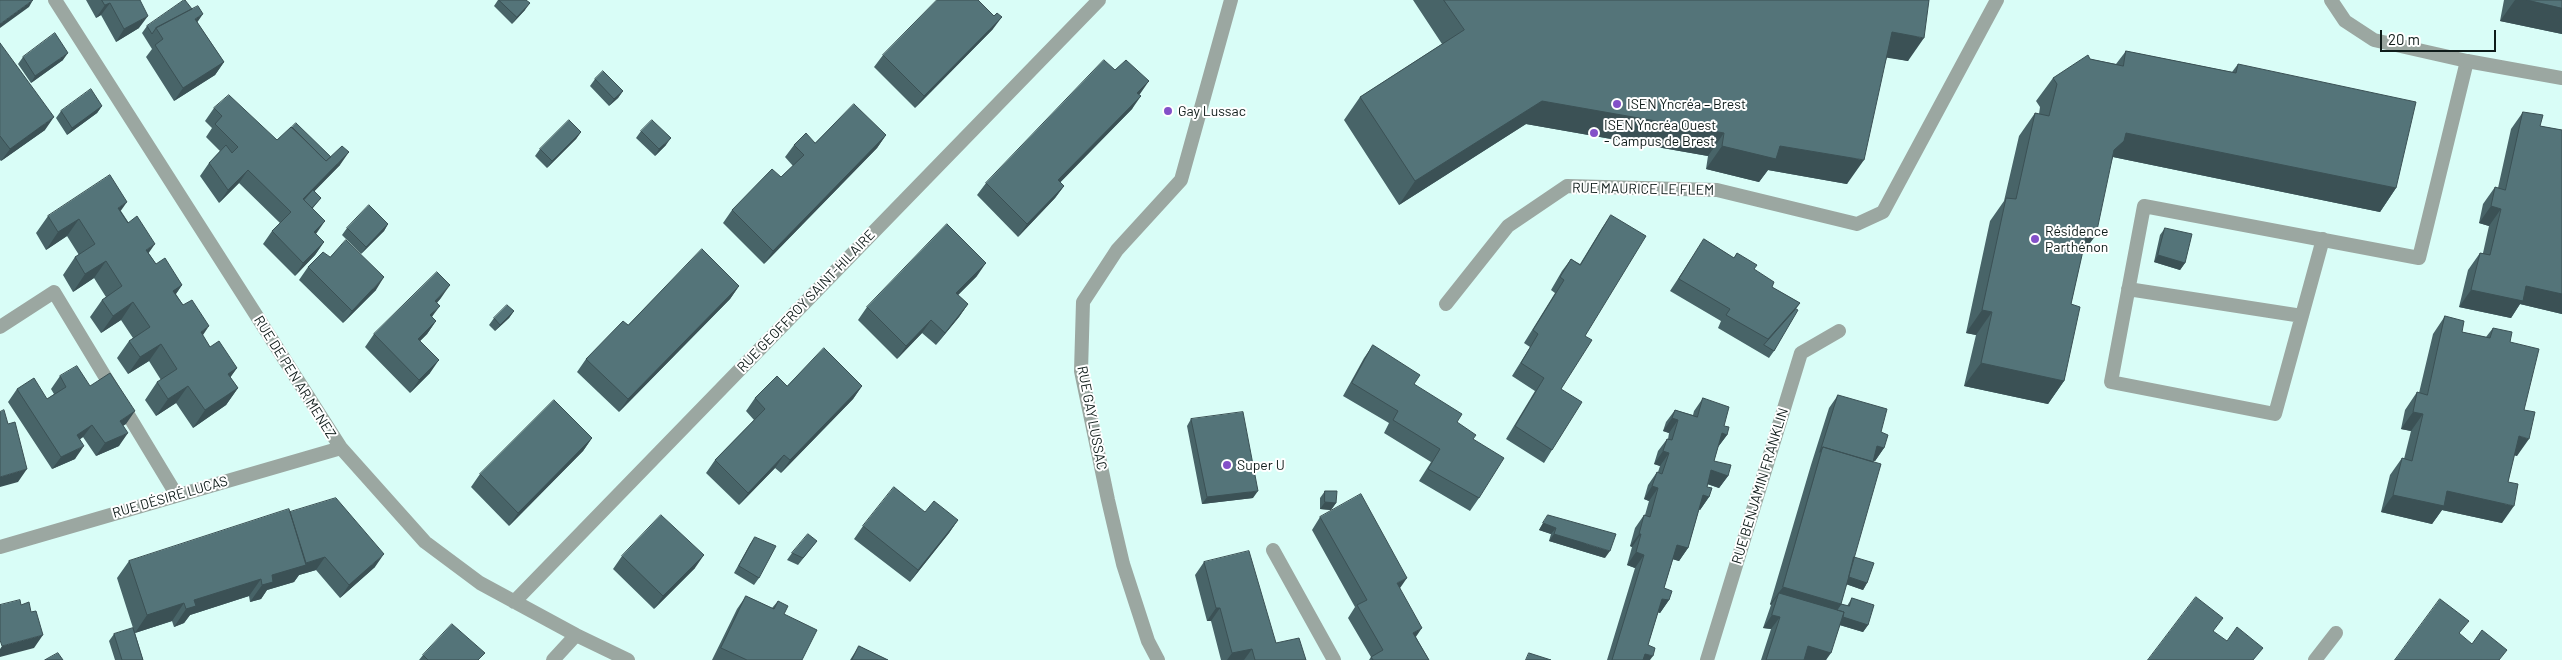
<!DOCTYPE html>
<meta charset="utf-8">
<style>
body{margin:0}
#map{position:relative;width:2562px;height:660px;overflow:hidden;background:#d9fdf7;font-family:Barlow,sans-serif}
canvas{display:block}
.scale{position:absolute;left:2380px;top:30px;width:116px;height:22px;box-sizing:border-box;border:2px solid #0f1c1a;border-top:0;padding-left:6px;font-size:15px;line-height:18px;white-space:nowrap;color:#0f1c1a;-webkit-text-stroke:4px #fff;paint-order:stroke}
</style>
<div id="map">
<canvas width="2562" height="660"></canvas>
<div class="scale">20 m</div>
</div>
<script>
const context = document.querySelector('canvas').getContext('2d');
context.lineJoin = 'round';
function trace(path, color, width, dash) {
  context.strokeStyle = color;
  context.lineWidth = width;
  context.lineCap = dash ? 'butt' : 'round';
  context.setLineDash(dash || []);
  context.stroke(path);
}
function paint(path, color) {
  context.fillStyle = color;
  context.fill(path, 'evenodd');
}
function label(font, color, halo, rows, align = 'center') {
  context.font = font + ' Barlow,sans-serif';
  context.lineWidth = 4;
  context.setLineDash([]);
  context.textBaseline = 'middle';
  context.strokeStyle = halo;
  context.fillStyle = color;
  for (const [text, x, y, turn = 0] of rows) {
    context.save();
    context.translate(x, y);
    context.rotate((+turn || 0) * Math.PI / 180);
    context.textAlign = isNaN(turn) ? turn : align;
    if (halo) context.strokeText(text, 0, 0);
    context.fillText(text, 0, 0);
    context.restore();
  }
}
const service = new Path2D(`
 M2323 239 2275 414 2111 382 2144 206 2419 258 2467 61
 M2128 289 2302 316`);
const minor = new Path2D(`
 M55 0 341 448 425 542 480 583 576 635 628 660
 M2331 0 2345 21 2374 40 2467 61 2562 78
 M1446 304 1508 226 1567 186 1717 190 1857 224 1883 212 1997 0
 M0 327 54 292 176 494
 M0 547 341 448
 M1273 550 1334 660
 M514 602 1099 0
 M553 660 576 635
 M1158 660 1148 641 1123 564 1108 500 1081 371 1083 302 1117 250 1181 180 1231 0
 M1707 660 1801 353 1839 331
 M2315 660 2336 633`);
const wall = new Path2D(`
 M86 0H140L139 28 116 42 101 15 96 18Z
 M498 0H526L525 10 512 24 494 6Z
 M1413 0H1929L1908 61 1887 57 1847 184 1768 170 1759 182 1706 169 1708 156 1526 124 1399 205 1344 120 1360 97 1442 44Z
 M2504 0H2562V34L2500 21Z
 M197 22 224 62 215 75 174 101 146 57 152 49 142 33 147 26Z
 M993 29 915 108 874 67 883 55Z
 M0 43 45 130 1 161 0 160Z
 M2126 51 2232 72 2238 64 2396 188 2380 212 2113 157 2082 254 2071 304 2064 381 2048 404 1964 386 1976 335 1966 333 1990 221 2004 201 2019 136 2035 113 2039 114 2040 107 2036 101 2053 78 2090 59 2116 64Z
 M23 57 63 60 31 83 18 64Z
 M595 79 623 91 618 98 609 106 590 86Z
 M1139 94 1132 109 1060 182 1064 186 1055 198 1018 237 977 195 986 183Z
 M102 106 97 113 67 135 56 118 61 111Z
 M214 108 277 140 340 165 314 191 321 198 313 208 316 234 324 242 315 255 295 276 263 244 272 231 280 223 239 183 219 203 200 176 209 163 220 151 206 137 212 128 205 121Z
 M2523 112 2540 126 2562 130V314L2520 304 2511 318 2459 307 2468 270 2480 253H2483L2489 226 2479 223 2483 204 2495 187 2498 188 2511 129Z
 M641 131 666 145 655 156 636 138Z
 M581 132 576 139 547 168 535 156 540 149Z
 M886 135 877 148 764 264 723 223 732 210 781 177 793 166 785 157 794 145Z
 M121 211 156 264 182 285 176 294 210 347 237 368 230 377 238 388 226 405 193 428 176 403 156 416 145 400 157 382 161 380 149 361 128 374 117 358 129 341 133 338 121 320 101 333 90 317 102 300 106 297 94 278 73 292 63 275 75 257 79 255 67 236 46 250 36 233 48 216Z
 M1611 215 1585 336 1561 389 1552 450 1544 463 1506 439 1535 391 1512 376 1530 347 1524 343 1555 293 1551 290 1562 271 1571 259 1580 264 1602 228Z
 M388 224 384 231 361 254 342 235 347 228Z
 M2165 228 2185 263 2180 270 2154 262 2160 235Z
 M1704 239 1734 258 1737 253 1772 287 1800 303 1796 309 1774 351 1769 358 1718 328 1721 321 1670 291Z
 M308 267 376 290 343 323 299 280Z
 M977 276 958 295 968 304 959 317 936 345 922 333 897 359 858 320 867 307Z
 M739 286 730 299 619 412 577 372 586 359 628 325Z
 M441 298 437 303 432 317 436 321 427 334 420 341 430 373 410 393 365 347 374 334Z
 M514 311 509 318 495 331 489 325 494 318Z
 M2445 316 2462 332 2486 337 2493 328 2510 342 2524 410 2517 456 2514 455 2508 482 2502 523 2442 510 2432 524 2381 512 2390 475 2402 458 2404 459 2411 431 2401 429 2405 410 2417 392 2419 393 2433 334Z
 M1373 345 1414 384 1457 422 1473 439 1479 498 1470 511 1419 481 1431 462 1384 433 1389 423 1343 396 1364 358Z
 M60 376 90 386 126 424 123 425 119 446 96 456 83 437 80 439 75 459 52 469 8 402 17 389 47 399 54 394 51 389Z
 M787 386H862L853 399 781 473 775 468 739 505 706 473 715 460 754 420 746 411 755 398Z
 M1838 395 1881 432 1884 448 1875 461 1873 460 1854 557 1867 583 1863 590 1846 584 1841 604 1847 606 1852 598 1868 625 1863 632 1840 625 1826 660H1761L1771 629 1763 628 1771 605 1770 604 1811 465 1829 408Z
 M1703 398 1724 426 1727 435 1718 447 1714 461 1728 476 1719 488 1707 484V487L1709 497 1700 510 1699 509 1688 548 1679 561 1673 559 1664 588 1669 600 1660 613 1658 612 1648 645 1650 660H1607L1635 568 1627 565 1632 547 1630 546 1635 528 1644 515H1645L1649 501 1644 499 1648 485 1657 472H1658L1660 466 1654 464 1658 451 1667 439H1668L1669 433 1663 431 1666 422 1675 410 1693 415 1694 411Z
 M1191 419 1253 498 1202 504 1187 426Z
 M592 438 583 451 509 526 471 487 480 474Z
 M1325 491 1336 503 1331 510 1320 509V498Z
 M290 512 375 567 340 598 316 570 299 575 294 582 267 590 261 599 250 602 249 596 190 615 184 623 174 627 172 621 135 633 143 660H115L109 641 114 634 133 628 117 578 129 561Z
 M925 512 958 520 949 533 910 582 854 539 863 526Z
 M1548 515 1605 558 1549 541 1551 534 1539 530Z
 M1320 517 1400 588 1416 637 1429 660H1369L1371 657 1348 618 1355 607 1312 530Z
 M755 537 759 578 754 585 734 573 750 544Z
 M817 541 798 565 787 560 792 553Z
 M622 556 695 568 654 609 613 569Z
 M1204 562 1276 643 1306 660H1221L1211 621H1207L1195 575Z
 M746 596 772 608 778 601 784 614 802 660H712L737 609Z
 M859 646 888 660H850Z
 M423 655 480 660H419Z`);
const shadedWall = new Path2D(`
 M33 0 29 7 0 28V24Z
 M2515 0H2527L2562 8V34L2500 21Z
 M110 3 101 15 96 18 105 5Z
 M530 3 525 10 512 24 517 17Z
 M203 14 194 27 195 19Z
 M148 16 139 28 116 42 124 29Z
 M1002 17 993 29 915 108 924 96Z
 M1892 32 1924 38 1908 61 1876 56Z
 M68 53 63 60 31 83 35 76Z
 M224 62 215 75 174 101 183 88Z
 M1149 81 1140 94 1128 105 1137 93Z
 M623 91 618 98 609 106 614 99Z
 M1141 96 1132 109 1050 193 1058 180Z
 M1542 101 1724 133 1708 156 1526 124 1399 205 1415 181Z
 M102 106 97 113 67 135 72 128Z
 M54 117 45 130 1 161 10 149Z
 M581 132 576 139 547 168 552 161Z
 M2126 133 2396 188 2380 212 2113 157 2108 164 2098 173Z
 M886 135 877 148 764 264 773 251Z
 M671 138 666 145 655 156 659 149Z
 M1722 146H1780L1864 160 1847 184 1768 170 1759 182 1706 169Z
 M349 152 340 165 303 203V199Z
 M248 170 239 183 219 203 228 190Z
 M1064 186 1055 198 1018 237 1027 224Z
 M127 202 115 219 118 208Z
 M2491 206 2501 209 2489 226 2479 223Z
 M79 219 67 236 46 250 58 232Z
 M325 221 316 234 305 245 314 232Z
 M388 224 384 231 361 254 366 247Z
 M2087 233 2096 235 2079 258Z
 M324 242 315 255 295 276 303 263Z
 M155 244 143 261 146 250Z
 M2158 255 2185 263 2180 270 2154 262Z
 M106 261 94 278 73 292 85 274Z
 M986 263 977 276 947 306 956 293Z
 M384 277 376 290 343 323 352 311Z
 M182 285 170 302 173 291Z
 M450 285 441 298 426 314 435 301Z
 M739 286 730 299 619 412 628 399Z
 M2526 286 2562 294V314L2520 304 2511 318 2459 307 2471 290Z
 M133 302 121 320 101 333 113 316Z
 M968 304 959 317 936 345 945 333Z
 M440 306 431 318 430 315Z
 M1982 310 1992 312 1976 335 1966 333Z
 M514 311 509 318 495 331 500 325Z
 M931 320 922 333 897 359 906 346Z
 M436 321 427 334 409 352 418 339Z
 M209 326 197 344 201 332Z
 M161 344 149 361 128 374 140 357Z
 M439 360 430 373 410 393 419 380Z
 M1981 363 2064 381 2048 404 1964 386Z
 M237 368 225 385 228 374Z
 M188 386 176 403 156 416 168 399Z
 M862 386 853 399 781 473 790 460Z
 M238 388 226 405 193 428 205 410Z
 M135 411 126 424 111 434 120 421Z
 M2413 412 2423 414 2411 431 2401 429Z
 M1672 418 1678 420 1669 433 1663 431Z
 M92 425 83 437 68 448 77 435Z
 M128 433 119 446 96 456 105 443Z
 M1722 433 1727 435 1718 447Z
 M2519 436 2529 439 2517 456 2507 453Z
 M592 438 583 451 509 526 518 513Z
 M84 446 75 459 52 469 61 457Z
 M1877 446 1884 448 1875 461 1868 459Z
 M1663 451 1669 453 1660 466 1654 464Z
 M784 455 775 468 739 505 748 493Z
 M27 469 18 482 0 487V477Z
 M1711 470 1728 476 1719 488 1702 482Z
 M1652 486 1658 488 1649 501 1644 499Z
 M1258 491 1253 498 1202 504 1207 497Z
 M2447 491 2514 506 2502 523 2442 510 2432 524 2381 512 2393 495Z
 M1703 495 1709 497 1700 510 1694 508Z
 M1325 502 1336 503 1331 510 1320 509Z
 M958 520 949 533 910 582 918 570Z
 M1543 523 1556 528 1551 534 1539 530Z
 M1554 534 1610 551 1605 558 1549 541Z
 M1639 534H1641L1632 547 1630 546Z
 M1677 545 1688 548 1679 561 1668 558Z
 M1636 552 1644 555 1635 568 1627 565Z
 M384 554 375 567 340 598 349 585Z
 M704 555 695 568 654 609 663 596Z
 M325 557 316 570 299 575 294 582 267 590 261 599 250 602 262 585 272 575Z
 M1845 576 1867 583 1863 590 1840 582Z
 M1407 578 1398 591 1397 583Z
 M261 579 249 596 190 615 184 623 174 627 186 609 194 600Z
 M1783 587 1841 604 1868 625 1863 632 1775 606 1779 593 1771 605 1770 604Z
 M1662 599 1669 600 1660 613 1653 611Z
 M184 603 172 621 135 633 147 615Z
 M1216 608H1220L1211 621H1207Z
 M1772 615 1780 617 1771 629 1763 628Z
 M1422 628 1413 641V633Z
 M43 635 34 648 0 657V649L2 646Z
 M1808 646 1831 653 1826 660H1804Z
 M1252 649 1244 660H1227L1232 653Z
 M1645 654 1653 656 1650 660H1641Z`);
const building = new Path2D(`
 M0 0H33L0 24Z
 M102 0H140L148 16 124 29 110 3 105 5Z
 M184 0H185L192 9 156 28 152 34 147 26Z
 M499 0H526L530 3 517 17Z
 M937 0H978L994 16 997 13 1002 17 924 96 883 55Z
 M1444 0H1929L1924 38 1892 32 1864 160 1780 146 1776 159 1722 146 1724 133 1542 101 1415 181 1360 97 1464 30Z
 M2527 0H2562V8Z
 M198 6 203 14 195 19 224 62 183 88 155 45 163 39 156 28Z
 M55 33 68 53 35 76 23 57Z
 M0 43 54 117 10 149 0 136Z
 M2126 51 2236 73 2238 64 2416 102 2396 188 2126 133 2124 141 2114 150 2096 235 2087 233 2071 304 2080 307 2064 381 1981 363 1992 312 1982 310 2006 198 2016 199 2035 113 2049 116 2057 84 2053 78 2088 55 2090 59 2123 66Z
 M1104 60 1115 70 1126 60 1149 81 1137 93 1141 96 1058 180 1064 186 1027 224 986 183Z
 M603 71 623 91 614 99 595 79Z
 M91 89 102 106 72 128 61 111Z
 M229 95 277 140 291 127 326 161 342 146 349 152 303 199 325 221 314 232 324 242 303 263 272 231 291 212 248 170 228 190 209 163 226 145 232 153 238 147 215 124 222 116 214 108Z
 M854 104 886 135 773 251 732 210 772 169 781 177 804 155 794 145 806 133 815 143Z
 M2523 112 2543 115 2540 126 2562 130V294L2526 286 2523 301 2471 290 2480 253 2490 255 2501 209 2491 206 2495 187 2505 190Z
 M569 120 581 132 552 161 540 149Z
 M652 120 671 138 659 149 641 131Z
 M296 123 331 157 326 161 292 127Z
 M110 175 127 202 118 208 128 223 137 216 155 244 146 250 156 264 165 258 182 285 173 291 183 305 192 300 209 326 201 332 210 347 219 341 237 368 228 374 238 388 205 410 188 386 168 399 157 382 177 369 161 344 140 357 129 341 150 327 133 302 113 316 102 300 122 286 106 261 85 274 75 257 95 244 79 219 58 232 48 216Z
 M313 190 321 198 312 208 304 200Z
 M369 205 388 224 366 247 347 228Z
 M1611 215 1646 236 1585 336 1592 340 1561 389 1582 402 1552 450 1515 426 1544 378 1521 363 1538 334 1533 330 1564 280 1560 277 1571 259 1580 265Z
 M947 224 986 263 956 293 968 304 945 333 931 320 906 346 867 307Z
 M2165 228 2192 234 2185 263 2158 255Z
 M1704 239 1734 258 1737 253 1757 265 1754 269 1774 282 1772 287 1800 303 1768 339 1726 315 1730 309 1679 279Z
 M346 240 384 277 352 311 308 267 323 252 330 257Z
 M702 249 739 286 628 399 586 359 623 321 628 325Z
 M437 272 450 285 435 301 440 306 430 315 436 321 418 339 439 360 419 380 374 334Z
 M507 305 514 311 500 325 494 318Z
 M1796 309 1798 310 1774 351 1764 345Z
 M2445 316 2464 321 2462 332 2490 338 2493 328 2512 332 2510 342 2539 349 2524 410 2535 412 2529 439 2519 436 2508 482 2518 484 2514 506 2447 491 2444 506 2393 495 2402 458 2412 461 2423 414 2413 412 2417 392 2427 395Z
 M1373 345 1420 375 1414 384 1462 414 1457 422 1476 435 1473 439 1504 458 1479 498 1428 469 1440 449 1393 420 1398 411 1352 383Z
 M824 348 862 386 790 460 784 455 748 493 715 460 765 409 755 398 777 376 787 386Z
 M77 366 90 386 110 373 135 411 120 421 128 433 105 443 92 425 77 435 84 446 61 457 17 389 34 378 47 399 66 387 60 376Z
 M1838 395 1887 409 1881 432 1888 435 1884 448 1877 446 1873 462 1823 447 1820 452Z
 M1703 398 1729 407 1724 426 1729 427 1727 435 1722 433 1714 461 1731 465 1728 476 1711 470 1707 487 1712 488 1709 497 1703 495 1688 548 1677 545 1664 588 1672 591 1669 600 1662 599 1648 645 1655 648 1653 656 1645 654 1643 660H1612L1644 555 1636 552 1641 534H1639L1644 515 1650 517 1658 488 1652 486 1657 472 1662 474 1669 453 1663 451 1667 439 1672 440 1678 420 1672 418 1675 410 1697 417Z
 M554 400 592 438 518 513 480 474Z
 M4 410 8 424 15 422 27 469 0 477V412Z
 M1243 412 1258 491 1207 497 1191 419Z
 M1823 447 1881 464 1841 604 1783 587Z
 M894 487 925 512 934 501 958 520 918 570 863 526Z
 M1325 491H1337L1336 503 1325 502Z
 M1361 494 1407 578 1397 583 1422 628 1413 633 1429 660H1373L1371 657 1383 650 1357 605 1367 600 1320 517Z
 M336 498 384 554 349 585 325 557 306 563 290 512Z
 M289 509 306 565 272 575 273 582 262 585 261 579 194 600 196 606 186 609 184 603 147 615 129 561Z
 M661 515 704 555 663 596 622 556Z
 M1548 515 1616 534 1610 551 1554 534 1556 528 1543 523Z
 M808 534 817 541 803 558 792 553Z
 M755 537 776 546 759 578 739 566Z
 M1249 551 1276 643 1299 638 1306 660H1255L1252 649 1232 653 1220 608H1216L1204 562Z
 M1854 557 1874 563 1867 583 1849 577Z
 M1779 593 1844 612 1831 653 1808 646 1804 660H1766L1780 617 1772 615Z
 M746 596 774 609 778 601 788 606 784 614 817 630 802 660H747L721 648Z
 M2196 597 2223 618 2213 631 2227 641 2237 627 2263 648 2253 660H2148Z
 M1852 598 1874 605 1868 625 1843 617 1844 612 1837 610 1841 604 1849 606Z
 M2440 599 2469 621 2459 633 2472 644 2482 630 2507 650 2499 660H2395Z
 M20 600 21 605 29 602 31 612 36 611 43 635 2 646 0 640V605Z
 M452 624 485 653 478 660H428L423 655Z
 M133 628 143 660H122L114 634Z
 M859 646 888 660H852Z
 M58 653 63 660H45Z
 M1529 653 1551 660H1526Z`);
const markers = [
 [1617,104,5,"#8350c8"],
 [1168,111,5,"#8350c8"],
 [1594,133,5,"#8350c8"],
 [2035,239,5,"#8350c8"],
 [1227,465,5,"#8350c8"]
];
const poiNames = [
 ["ISEN Yncréa – Brest",1627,104],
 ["Gay Lussac",1178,111],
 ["ISEN Yncréa Ouest",1604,125],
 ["- Campus de Brest",1604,141],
 ["Résidence",2045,231],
 ["Parthénon",2045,247],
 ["Super U",1237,465]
];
const streetNames = [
 ["RUE MAURICE LE FLEM",1643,189,1],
 ["RUE GEOFFROY SAINT-HILAIRE",806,301,-46],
 ["RUE DE PEN AR MENEZ",295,377,58],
 ["RUE GAY LUSSAC",1092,418,79],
 ["RUE BENJAMIN FRANKLIN",1760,486,-73],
 ["RUE DÉSIRÉ LUCAS",170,497,-16]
];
trace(service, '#9ba7a1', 14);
trace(minor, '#9ba7a1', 14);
paint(wall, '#486468');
paint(shadedWall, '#3b5155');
paint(building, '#547479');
trace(building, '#3b5155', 1);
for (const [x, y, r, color] of markers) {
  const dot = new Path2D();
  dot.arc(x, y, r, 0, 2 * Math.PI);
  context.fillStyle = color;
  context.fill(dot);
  trace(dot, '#fff', 2);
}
label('14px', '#0f1c1a', '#fff', poiNames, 'left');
label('14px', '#0f1c1a', '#fff', streetNames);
</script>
